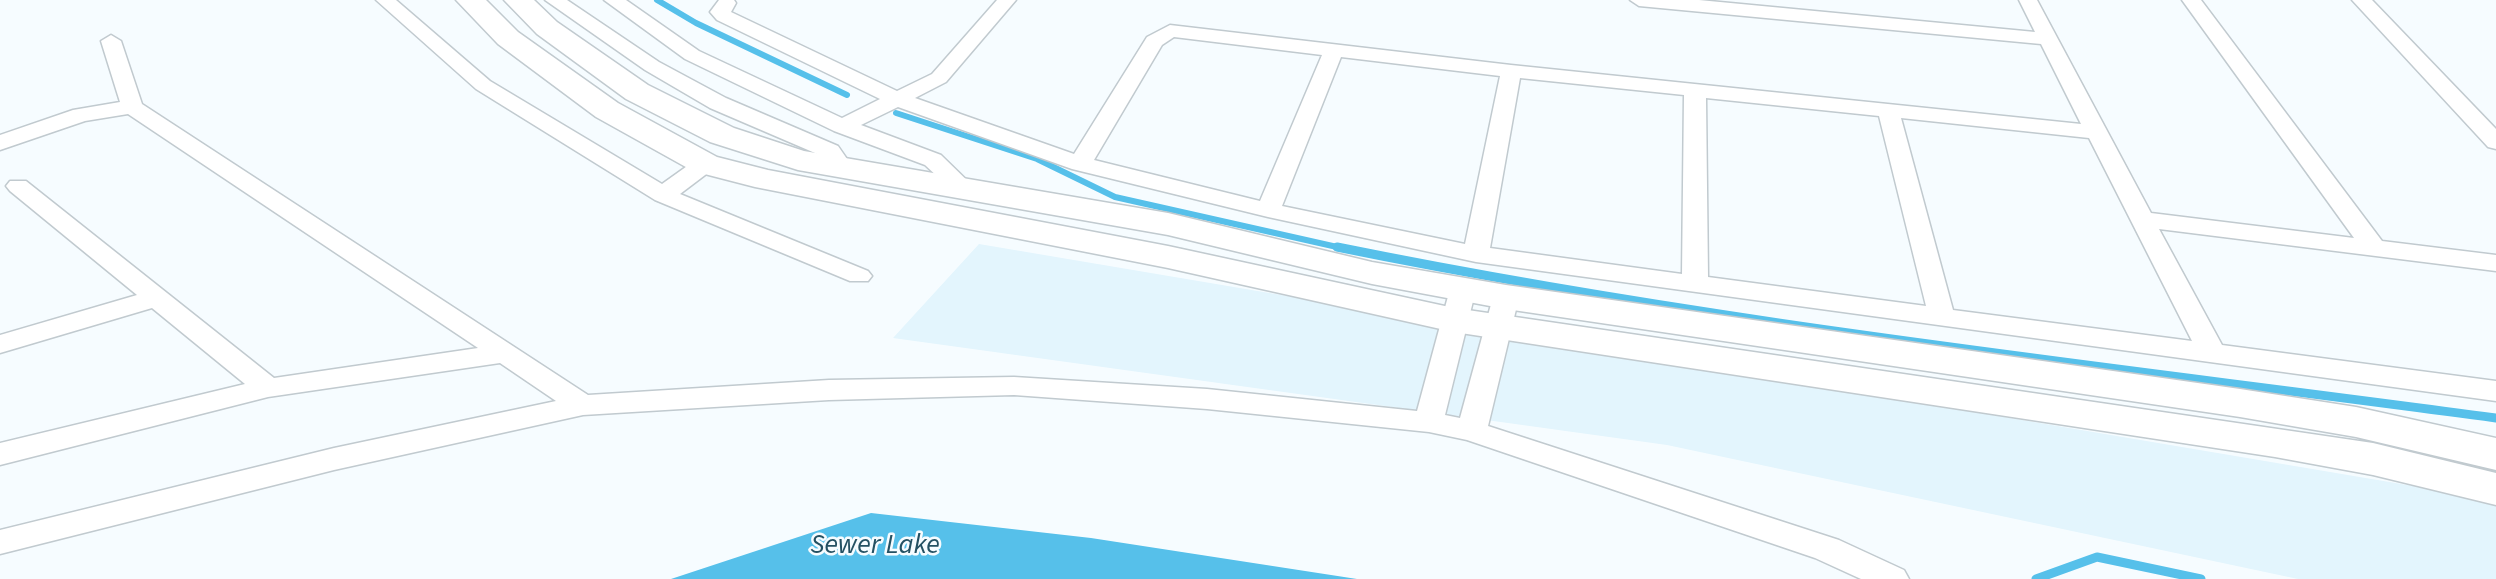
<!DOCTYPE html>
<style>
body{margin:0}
canvas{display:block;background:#f6fcff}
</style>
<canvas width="2496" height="579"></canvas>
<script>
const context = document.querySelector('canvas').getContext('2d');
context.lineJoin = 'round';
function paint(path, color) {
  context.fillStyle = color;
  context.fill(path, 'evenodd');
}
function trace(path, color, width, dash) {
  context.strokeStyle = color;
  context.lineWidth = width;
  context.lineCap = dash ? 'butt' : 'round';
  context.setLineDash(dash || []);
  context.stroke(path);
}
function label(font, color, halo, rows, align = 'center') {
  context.font = font + ' "Source Sans 3",sans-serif';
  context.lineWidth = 5;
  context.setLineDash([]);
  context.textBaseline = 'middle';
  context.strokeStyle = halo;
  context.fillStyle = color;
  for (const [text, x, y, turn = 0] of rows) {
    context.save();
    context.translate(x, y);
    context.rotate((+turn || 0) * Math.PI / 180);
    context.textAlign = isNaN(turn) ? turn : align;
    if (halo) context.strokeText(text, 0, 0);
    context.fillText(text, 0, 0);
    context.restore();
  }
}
const built = new Path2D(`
 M979 244 2496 500V579H2298L1667 445 893 338Z`);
const water = new Path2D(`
 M871 513 1091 538 1357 579H671Z`);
const streamFar1 = new Path2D(`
 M657 0 696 23 847 95
 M896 113 1037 159 1115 197 1346 249`);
const stream = new Path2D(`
 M1337 247C1720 325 2109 366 2496 418
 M2036 579 2097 557 2201 579`);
const minor = new Path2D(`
 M376 0H396L490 81 662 184 697 159H713L717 164 713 169 680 194 868 271 872 276 868 281H850L655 200 476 89Z
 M545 0H567L659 62 726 98 838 146 854 169 850 174H834L822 156 710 108 645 70Z
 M604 0H626L699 51 842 118 880 99 717 20 710 12 719 0H734L736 3 731 12 897 91 932 74 997 0H1016L946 82 915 98 1074 154 1147 37 1170 25 1511 65 2081 124 2041 44 1639 6 1630 0H1699L2035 32 2019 0H2037L2151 213 2354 238 2182 0H2201L2382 241 2496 255V271L2159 229 2222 345 2496 381V401L1476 262 1268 217 1072 169 898 107 861 125 941 155 978 191 974 196H958L925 165 834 131 685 59ZM1174 37 1322 55 1260 201 1094 160 1162 45ZM1341 57 1500 76 1465 244 1282 206ZM1520 78 1684 95 1682 274 1490 248ZM1706 98 1879 116 1926 306 1708 277ZM1901 118 2089 138 2192 341 1953 310Z
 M2352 0H2372L2496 129V149L2488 147Z
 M111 35 121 41 142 104 588 395 829 380 1014 377 1207 389 1417 411 1450 289 1454 283H1472L1476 289 1445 415 1460 418 1493 297 1497 291H1515L1519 297 1488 426 1839 540 1904 570 1909 579H1861L1815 558 1467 440 1429 432 1207 409 1014 395 829 400 583 415 334 470 0 554V530L334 448 556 401 500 363 268 397 0 465V443L245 384 152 308 0 353V335L137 295 10 191 6 186 10 181H26L274 378 478 348 128 114 85 121 0 150V135L73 110 120 102 101 41Z`);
const primary = new Path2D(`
 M456 0H486L518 32 618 103 717 157 768 170 1168 246 1454 308 2373 443 2496 473V505L2373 475 2275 457 1454 332 1168 268 755 187 693 171 596 117 498 44Z
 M504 0H534L557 22 648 85 734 128 804 151 1168 213 1372 262 1506 285 2240 389 2356 407 2496 438V470L2356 437 2240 417 1506 309 1372 284 1168 235 798 170 710 142 626 99 537 34Z`);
const nearWaternames = [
 ["Sewer Lake",875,547]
];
paint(built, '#e3f5fd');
paint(water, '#56c0ea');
trace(streamFar1, '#56c0ea', 6);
trace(stream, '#56c0ea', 9);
trace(minor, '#c1cacf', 3);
trace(primary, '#c1cacf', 3);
paint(minor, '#fff');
paint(primary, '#fff');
label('italic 28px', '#245163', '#f6fcff', nearWaternames);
</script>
